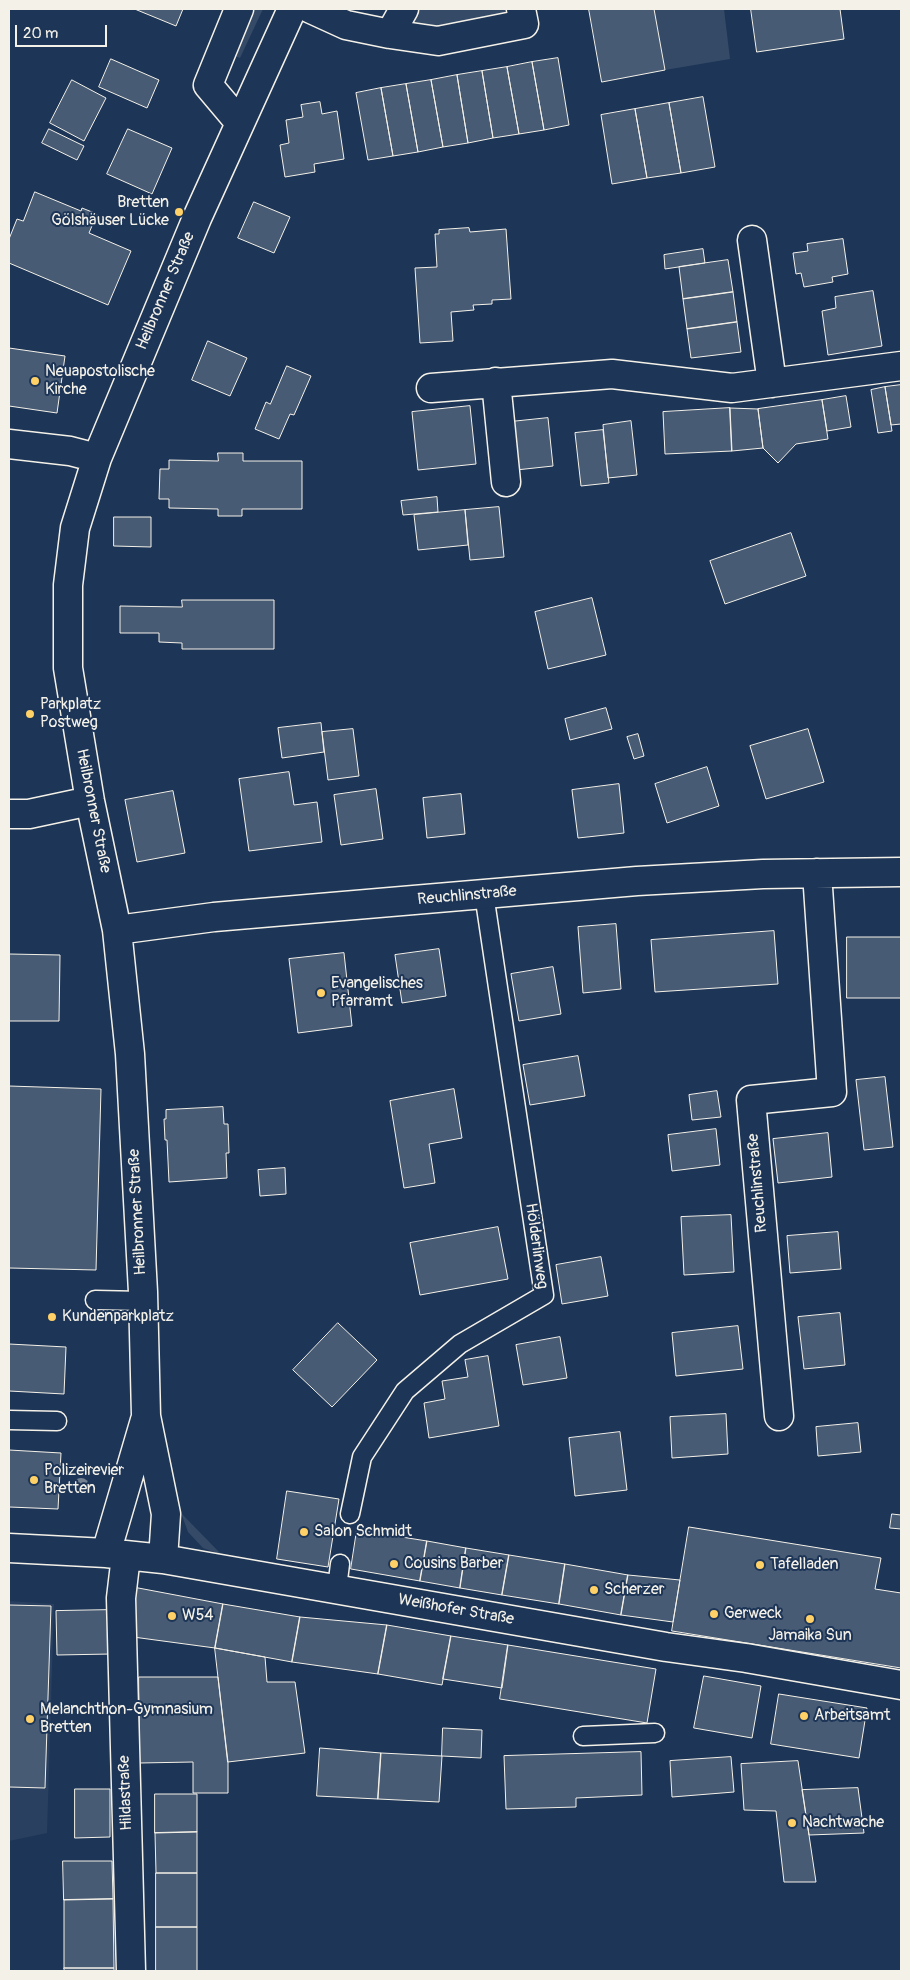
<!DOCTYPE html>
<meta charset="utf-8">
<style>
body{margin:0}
#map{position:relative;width:910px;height:1980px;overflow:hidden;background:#1d3557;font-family:Pangolin,sans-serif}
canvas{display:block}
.frame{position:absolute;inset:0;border:10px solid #f4f1e8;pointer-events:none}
.scale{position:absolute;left:15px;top:25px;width:92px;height:22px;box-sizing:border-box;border:2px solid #f4f1e8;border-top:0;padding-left:6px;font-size:15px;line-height:18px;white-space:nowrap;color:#f4f1e8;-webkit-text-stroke:4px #1d3557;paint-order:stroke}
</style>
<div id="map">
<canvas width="910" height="1980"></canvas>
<div class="frame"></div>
<div class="scale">20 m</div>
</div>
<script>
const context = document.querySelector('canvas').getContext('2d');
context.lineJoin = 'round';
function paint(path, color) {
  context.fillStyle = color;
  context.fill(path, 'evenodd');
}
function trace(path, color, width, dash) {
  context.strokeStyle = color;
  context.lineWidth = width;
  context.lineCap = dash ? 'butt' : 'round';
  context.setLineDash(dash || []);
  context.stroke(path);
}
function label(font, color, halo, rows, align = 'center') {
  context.font = font + ' Pangolin,sans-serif';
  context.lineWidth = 4;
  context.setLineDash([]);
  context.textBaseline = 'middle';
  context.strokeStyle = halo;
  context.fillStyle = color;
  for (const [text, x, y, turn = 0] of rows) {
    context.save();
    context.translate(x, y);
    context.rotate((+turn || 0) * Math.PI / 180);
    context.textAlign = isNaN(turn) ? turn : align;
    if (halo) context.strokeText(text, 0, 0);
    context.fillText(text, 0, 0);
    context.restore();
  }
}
const built = new Path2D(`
 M9 1601 54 1604 47 1833 9 1841Z`);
const green = new Path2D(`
 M251 9H263L240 58 232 55Z
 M418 9H511L510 13 437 30 419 26 414 21 413 16Z
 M654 9H724L730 59 665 70Z
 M181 1513 222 1555 203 1548 188 1532Z`);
const building = new Path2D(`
 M138 9H183L176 26 137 10Z
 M589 9H654L665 70 602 82Z
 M751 9H840L844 39 757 52Z
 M558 58 569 125 544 130 532 62Z
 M111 59 159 80 147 108 99 87Z
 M532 62 544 130 519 134 507 67Z
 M507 67 519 134 493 138 482 71Z
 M482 71 493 138 468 143 457 75Z
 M457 75 468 143 443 147 431 80Z
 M72 80 106 98 84 141 50 123Z
 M431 80 443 147 418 152 406 84Z
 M406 84 418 152 393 156 381 88Z
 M381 88 393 156 368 160 356 93Z
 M703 97 715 167 681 173 669 103Z
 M320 102 322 114 337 111 344 159 314 164 315 172 285 177 280 145 289 143 286 120 303 117 301 105Z
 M669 103 681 173 647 178 635 109Z
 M635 109 647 178 612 184 601 115Z
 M49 129 84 146 77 160 42 143Z
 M128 129 172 148 152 194 107 174Z
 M35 192 81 211 82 208 97 214 89 233 131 251 108 305 9 263V239L17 219 23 221Z
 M254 202 290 217 274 253 238 238Z
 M469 228 470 232 506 229 511 299 492 300V304L473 305 474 310 451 312 453 341 420 343 415 268 437 267 435 234H439V230Z
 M843 239 848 274 832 277 833 282 804 287 801 273 796 274 793 253 808 251 807 244Z
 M703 249 705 263 665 269 664 255Z
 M728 260 733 292 683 299 679 267Z
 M873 291 882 346 828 355 822 311 836 308 835 297Z
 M733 292 737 322 687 329 683 299Z
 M737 322 741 352 691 358 687 329Z
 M208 341 247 358 230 396 192 380Z
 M9 348 65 356 57 413 9 406Z
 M287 366 311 376 294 415 290 414 279 439 255 429 266 402 270 404Z
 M901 385V424L891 425 885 387Z
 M885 387 892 431 878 433 871 390Z
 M846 396 851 427 827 431 822 400Z
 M822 400 828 439 796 444 778 463 763 448 758 409Z
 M470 406 476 464 418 470 412 412Z
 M730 408 758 409 763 448 732 451Z
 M730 408 732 451 665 454 663 412Z
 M548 418 553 466 516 470 510 422Z
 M631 421 637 475 608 478 603 425Z
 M603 430 609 483 581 486 575 433Z
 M218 453H243V461H302V509H242V516H218V509L169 508V499H159L160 469H169V460L218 461Z
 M437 497 438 512 403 515 401 501Z
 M499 507 504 557 470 560 465 510Z
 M465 510 468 545 418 550 414 515Z
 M114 517H151V547L114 546Z
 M791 533 806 576 725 604 710 561Z
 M592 598 606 655 548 669 535 612Z
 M182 600H274V649H182V643L159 642V633H120V606L182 607Z
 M606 708 612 729 570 740 565 719Z
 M321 723 324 752 282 758 278 728Z
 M353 729 359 776 328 780 322 732Z
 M808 729 824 782 766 799 750 746Z
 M638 734 644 756 634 759 627 737Z
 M707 767 719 806 667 823 655 784Z
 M289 772 294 805 317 802 322 842 249 851 239 779Z
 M619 784 624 833 578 838 572 790Z
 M376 789 383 839 341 845 334 795Z
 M173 791 185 853 137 862 125 800Z
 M461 794 465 834 427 838 423 798Z
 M616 924 621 989 583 993 578 927Z
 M774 931 778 984 655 992 651 940Z
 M847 937H901V998H847Z
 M439 949 446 996 402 1003 395 955Z
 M344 953 352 1026 298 1033 289 959Z
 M9 954 60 955 59 1021H9Z
 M553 967 561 1014 519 1021 511 974Z
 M578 1056 585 1096 530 1105 523 1065Z
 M885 1077 893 1147 864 1150 856 1080Z
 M9 1086 101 1089 96 1270 9 1268Z
 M454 1089 462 1138 429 1144 435 1183 404 1188 390 1101Z
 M717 1091 721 1117 692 1120 689 1095Z
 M223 1107 224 1124H228L229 1153H226L227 1178 169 1182 167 1140H165L164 1119H166V1110Z
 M716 1129 720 1165 672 1171 668 1135Z
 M828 1133 832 1177 778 1183 773 1139Z
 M285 1168 286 1194 260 1196 258 1170Z
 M731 1215 734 1272 684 1275 681 1217Z
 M498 1227 508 1279 420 1295 410 1243Z
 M838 1232 841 1269 790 1273 787 1236Z
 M601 1257 608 1296 562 1304 556 1265Z
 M840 1313 845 1365 804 1369 798 1317Z
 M338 1323 377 1360 332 1407 293 1370Z
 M738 1326 743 1369 676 1376 672 1333Z
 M560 1337 567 1378 523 1385 516 1345Z
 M9 1344 66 1347 64 1394 9 1391Z
 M488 1356 499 1426 429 1438 424 1403 445 1399 442 1381 468 1377 465 1360Z
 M726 1414 728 1454 672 1458 670 1417Z
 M858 1423 861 1452 818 1456 816 1427Z
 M620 1432 627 1490 575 1496 569 1438Z
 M9 1450 61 1453 58 1509 9 1507Z
 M287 1491 339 1499 328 1567 277 1559Z
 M892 1514 901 1515V1529L890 1528Z
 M689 1527 881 1558 875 1589 901 1593V1668L672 1631Z
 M357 1530 427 1541 420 1581 351 1569Z
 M427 1541 466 1548 460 1588 420 1581Z
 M466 1548 509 1555 502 1595 460 1588Z
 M509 1555 565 1564 559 1604 502 1595Z
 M565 1564 628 1575 621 1615 559 1604Z
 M628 1575 680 1580 673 1622 621 1615Z
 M133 1587 223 1604 215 1648 133 1637Z
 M223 1604 300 1617 292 1662 215 1648Z
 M9 1605 51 1606 45 1788 9 1787Z
 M111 1610V1654L57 1655 56 1611Z
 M300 1617 387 1625 378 1674 292 1662Z
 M387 1625 451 1636 442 1685 378 1674Z
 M451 1636 508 1645 502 1688 443 1679Z
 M508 1645 656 1669 647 1723 500 1699Z
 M215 1648 265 1657 267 1682H295L305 1753 228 1762Z
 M704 1676 761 1686 752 1738 694 1728Z
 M139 1677H218L228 1762V1793H193V1762L140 1763Z
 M779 1694 867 1708 859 1758 771 1744Z
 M443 1728 482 1730 481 1758 442 1756Z
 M320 1748 381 1753 378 1799 317 1796Z
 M641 1752 642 1795 576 1798V1807L506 1809 504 1756Z
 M381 1753 442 1756 439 1802 378 1799Z
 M731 1757 734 1792 672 1797 670 1761Z
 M798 1761 809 1835 816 1882H784L776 1811 744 1810 741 1764Z
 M858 1788 864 1833 809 1835 802 1790Z
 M75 1789H110V1837L75 1838Z
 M155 1794H197V1832L155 1833Z
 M197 1832V1873H156L155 1833Z
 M63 1861H112L113 1899 64 1900Z
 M156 1873H197V1927H156Z
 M113 1899 114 1968H64V1900Z
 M156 1927H197V1971H156Z
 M64 1968H114V1971H65Z`);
const service = new Path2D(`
 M95 1300 143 1301
 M9 1420 57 1421
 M350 1514 362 1457 405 1391 460 1344 544 1295 484 894
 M337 1588 340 1564
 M583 1736 655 1733`);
const minor = new Path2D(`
 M239 9 208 85 240 123
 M311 9 346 25 390 34 438 41 524 24 521 9
 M390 34 404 9
 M752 240 772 383
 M496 382 506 482
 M431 388 612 374 732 388 901 366
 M9 444 70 451 97 458
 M9 814H29L90 801
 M117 930 214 917 637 881 763 874 901 872
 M779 1416 751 1100 832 1092 817 873
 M9 1548 106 1553 163 1559 666 1647 746 1658 901 1685
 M106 1553 145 1420
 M126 1556 121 1598 131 1971
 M163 1559 166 1514 146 1416 143 1292 130 1054 117 930 90 801 68 668V585L75 528 97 458 197 218 292 9`);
const trees = [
 [81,1486]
];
const markers = [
 [179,212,5,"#ffd166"],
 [35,381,5,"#ffd166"],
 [30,714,5,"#ffd166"],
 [321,993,5,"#ffd166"],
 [52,1317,5,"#ffd166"],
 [34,1480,5,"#ffd166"],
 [304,1532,5,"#ffd166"],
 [394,1564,5,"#ffd166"],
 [760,1565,5,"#ffd166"],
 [594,1590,5,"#ffd166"],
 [714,1614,5,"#ffd166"],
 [172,1616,5,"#ffd166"],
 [810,1619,5,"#ffd166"],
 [804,1716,5,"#ffd166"],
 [30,1719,5,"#ffd166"],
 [792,1823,5,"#ffd166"]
];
const poiNames = [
 ["Bretten",169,203,"right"],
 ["Gölshäuser Lücke",169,221,"right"],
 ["Neuapostolische",45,372],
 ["Kirche",45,390],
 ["Parkplatz",40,705],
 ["Postweg",40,723],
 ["Evangelisches",331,984],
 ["Pfarramt",331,1002],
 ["Kundenparkplatz",62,1317],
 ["Polizeirevier",44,1471],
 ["Bretten",44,1489],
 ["Salon Schmidt",314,1532],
 ["Cousins Barber",404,1564],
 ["Tafelladen",770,1565],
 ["Scherzer",604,1590],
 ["Gerweck",724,1614],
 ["W54",182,1616],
 ["Jamaika Sun",810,1636,"center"],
 ["Melanchthon-Gymnasium",40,1710],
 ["Bretten",40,1728],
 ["Arbeitsamt",814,1716],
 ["Nachtwache",802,1823]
];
const streetNames = [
 ["Heilbronner Straße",166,291,-67],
 ["Heilbronner Straße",93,811,79],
 ["Reuchlinstraße",467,896,-5],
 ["Reuchlinstraße",758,1183,-95],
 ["Heilbronner Straße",138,1212,-93],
 ["Hölderlinweg",536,1246,82],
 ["Weißhofer Straße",456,1610,10],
 ["Hildastraße",126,1793,-92]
];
paint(built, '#2a4060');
paint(green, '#354a67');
paint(building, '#485b74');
trace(building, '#f4f1e8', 1);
trace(service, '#f4f1e8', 21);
trace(minor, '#f4f1e8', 31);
trace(service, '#1d3557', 18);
trace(minor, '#1d3557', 28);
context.fillStyle = '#748191';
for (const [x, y] of trees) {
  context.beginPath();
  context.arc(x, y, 8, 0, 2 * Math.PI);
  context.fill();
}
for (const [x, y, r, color] of markers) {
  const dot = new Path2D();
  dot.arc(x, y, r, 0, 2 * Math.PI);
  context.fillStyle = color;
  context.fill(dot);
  trace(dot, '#1d3557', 2);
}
label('16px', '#f4f1e8', '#1d3557', poiNames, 'left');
label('16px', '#f4f1e8', '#1d3557', streetNames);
</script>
